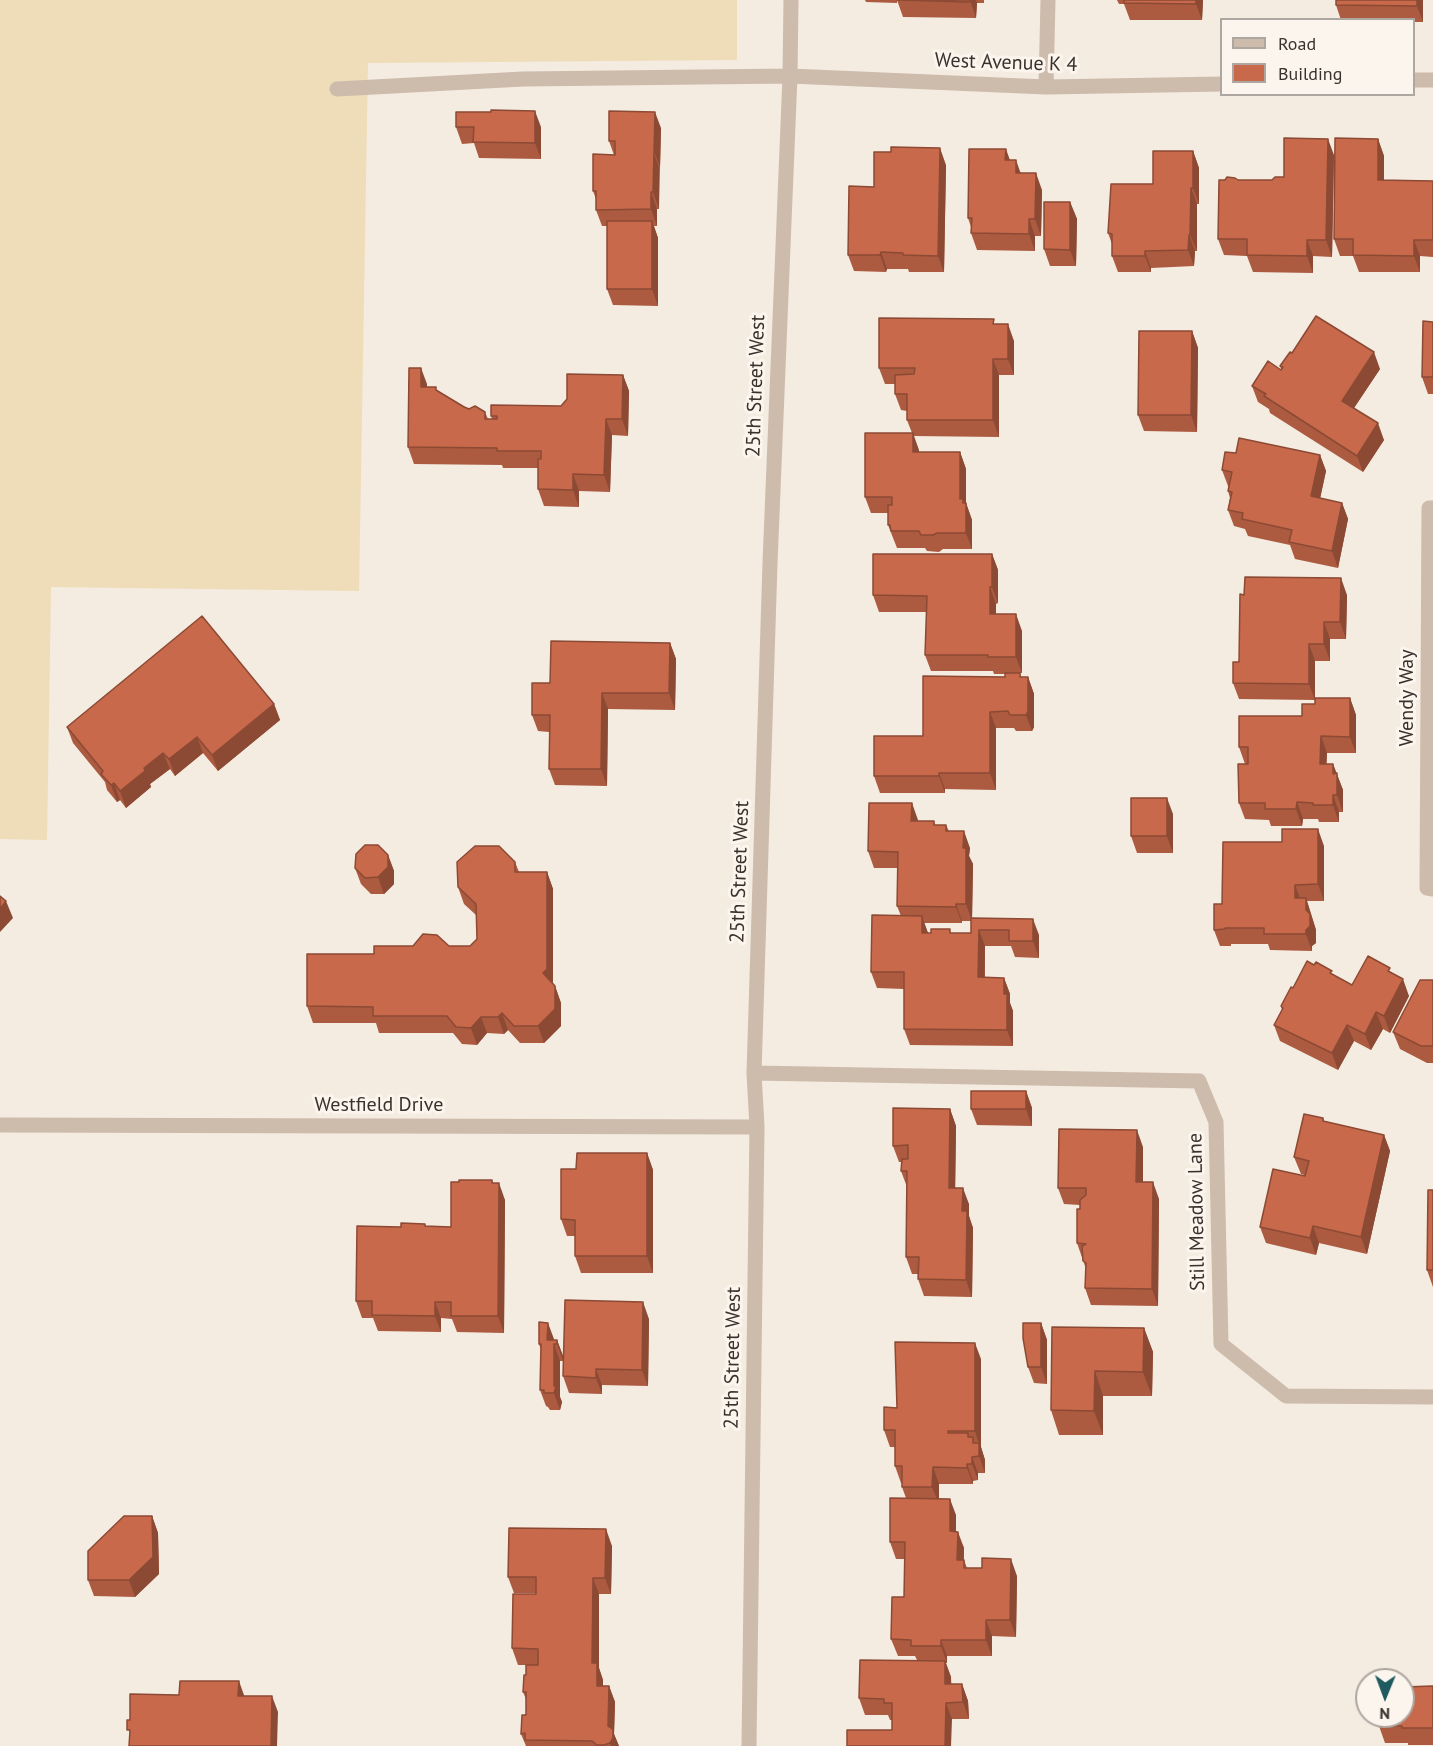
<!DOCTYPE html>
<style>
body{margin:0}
#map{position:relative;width:1433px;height:1746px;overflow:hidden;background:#f4ebe1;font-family:"PT Sans",sans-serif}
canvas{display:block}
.legend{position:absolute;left:1220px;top:18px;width:195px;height:78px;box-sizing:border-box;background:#fbf5ee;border:2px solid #aea6a0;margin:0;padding:8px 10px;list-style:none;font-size:18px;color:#3b302b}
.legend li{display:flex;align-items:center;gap:12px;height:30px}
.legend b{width:30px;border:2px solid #aea6a0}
.north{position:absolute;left:1355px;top:1668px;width:60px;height:60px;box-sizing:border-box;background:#fbf5ee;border:2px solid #aea6a0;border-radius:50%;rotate:181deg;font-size:16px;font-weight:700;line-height:24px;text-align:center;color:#3b302b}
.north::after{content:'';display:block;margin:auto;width:21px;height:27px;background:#1f5a5e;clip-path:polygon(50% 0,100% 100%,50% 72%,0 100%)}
</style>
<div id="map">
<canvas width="1433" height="1746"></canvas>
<ul class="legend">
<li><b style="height:8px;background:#cdbbac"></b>Road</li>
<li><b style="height:16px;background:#c8694b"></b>Building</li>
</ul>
<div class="north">N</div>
</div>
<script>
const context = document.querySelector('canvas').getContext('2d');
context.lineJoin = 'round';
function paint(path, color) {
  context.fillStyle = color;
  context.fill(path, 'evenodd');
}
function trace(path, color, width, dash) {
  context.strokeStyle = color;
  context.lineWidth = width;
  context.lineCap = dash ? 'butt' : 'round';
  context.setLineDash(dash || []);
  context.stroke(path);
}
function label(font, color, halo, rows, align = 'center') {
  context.font = font + ' "PT Sans",sans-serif';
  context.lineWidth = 6;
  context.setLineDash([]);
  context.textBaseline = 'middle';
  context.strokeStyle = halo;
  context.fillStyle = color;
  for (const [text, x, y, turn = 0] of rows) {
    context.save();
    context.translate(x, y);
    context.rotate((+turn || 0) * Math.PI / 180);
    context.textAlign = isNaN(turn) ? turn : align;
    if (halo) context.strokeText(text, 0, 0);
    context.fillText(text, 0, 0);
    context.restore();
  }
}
const sand = new Path2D(`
 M0 0H737V60L368 63 359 591 51 587 47 840 0 839Z`);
const minor = new Path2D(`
 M1414 80H1433
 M1046 87 1048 0
 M337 89 523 79 790 76 1046 87 1222 84
 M1433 508H1429L1427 888 1433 889
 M754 1073 1199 1081 1216 1122 1221 1344 1286 1396 1433 1397
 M0 1125 757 1127
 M749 1746 757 1127 754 1073 770 563 790 76 791 0`);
const wall = new Path2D(`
 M865 0H897V3L866 2Z
 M897 0H984V3H977L976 18 903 17Z
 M1117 0H1203L1202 20H1130L1124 4H1119Z
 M1336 0H1423V22H1413V20H1341L1336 5Z
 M456 127H541V159L479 158 474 143 462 144Z
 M661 128 659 209H657V226H654L658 238V306L613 305 607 289V226H602L596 210V199L593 191 614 155 609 141Z
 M1378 139 1384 156V180L1433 181V257L1420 256V272H1359L1353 256H1340L1334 239Z
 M1193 151 1199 168V204H1197V251H1195L1194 266 1151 268V272H1118L1112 256V244L1108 233 1153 184Z
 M1334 155 1332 257 1313 256V273L1253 272 1247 256 1224 255 1218 239 1238 180H1272L1284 177Z
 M1009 160 1021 173 1042 190 1041 236H1035V251L977 250 971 233V227L968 218Z
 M946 165 944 272H909L908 269H887L886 272 854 271 848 255Z
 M1070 202 1077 219 1076 266H1050L1044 249Z
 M1433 322V394H1428L1422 377Z
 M995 324 1014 341V375H999V437L913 436 919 452H960L966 469V503L972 520V549H943L939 552 927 551 925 548H897L888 525V513H871L865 497 912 433 907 420V411L901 410 895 394V384H885L879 368Z
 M1192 331 1198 348 1197 432 1144 431 1138 415Z
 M1292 353 1380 369 1354 408 1384 440 1363 472 1270 413 1269 409 1258 402 1252 386 1281 369 1280 366Z
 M623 375 629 391 628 436 612 435 610 492 579 491V507L544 506 538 489V468H503L502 465 414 464 408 447 427 384V387L438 391 469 409 485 412 488 419H492L491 416 561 406Z
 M1236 453 1320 455 1326 471 1320 498 1342 503 1348 519 1338 568 1295 559 1290 545 1248 536 1245 529 1234 526 1228 510 1230 498 1228 491V486L1222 470Z
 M992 554 998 570V603L996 604V614L1022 631V673H1020L1021 677H1028L1034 694V727L1032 731H1016L1014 728H996V790L945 789V793H880L874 776 1005 677V674H994L993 671H931L925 655 927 612H879L873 595Z
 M1347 595 1346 639H1330V661H1315V700L1239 699 1233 683 1239 662Z
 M670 643 676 659 675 710 608 709 607 786 555 785 549 769V732L538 731 532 715 550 683Z
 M1350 698 1356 715V753H1327L1326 764H1333L1343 790V812H1339V822H1319L1318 819H1303L1302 826H1271L1269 820 1245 819 1239 803 1248 764H1245L1239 747 1302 716 1315 704Z
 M274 704 280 720 218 771 203 753 175 776 170 769 150 784 151 787 126 808 120 800 117 802 107 790 105 782 73 743 67 727Z
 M1173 814V853H1137L1131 836Z
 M918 820V821H934L935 825H946L949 831 970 848 969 856 973 864 972 918 1039 935V958L1015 957 1011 946H985V978H1004L1010 994V1003L1013 1011V1046L910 1045 904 1029V989L877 988 871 972 901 916 897 906 898 868H874L868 851ZM962 921H971V933H928L924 923H962Z
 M1324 846V901H1307L1316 930V943L1312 946V951L1270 950 1268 944H1231V946H1220L1214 930 1222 904Z
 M388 855 394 871V884L384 894H371L361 884 355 868Z
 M515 862 519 872H547L553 889V984L555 986 561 1003V1026L544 1043H520L508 1030 504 1034 487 1033 477 1045 462 1044 453 1033H379L376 1023H313L307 1006 374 954 449 946H470L477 939 476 915 464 904 458 887Z
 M1392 973 1409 996 1390 1033 1383 1029 1371 1050 1354 1041 1338 1070 1280 1041 1274 1025 1282 1010 1281 1006 1293 988 1333 975 1352 985Z
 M1433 980V1063H1427L1400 1049 1393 1032Z
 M1026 1091 1032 1108V1126L977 1125 971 1109Z
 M950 1109 956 1126 955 1188 969 1204V1216L973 1228 972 1297 924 1296 918 1279V1274H912L906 1257 907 1187 901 1171 902 1162H899L893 1146Z
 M1323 1118 1324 1121 1384 1135 1390 1151 1367 1254 1319 1243 1316 1255 1266 1243 1260 1227 1305 1176V1175L1301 1174 1294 1157Z
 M1143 1147V1182L1159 1199 1158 1306 1091 1305 1085 1288 1086 1269 1077 1243 1080 1205 1064 1204 1058 1188Z
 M647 1153 653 1170V1273H581L575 1256V1236H567L561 1219 576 1169Z
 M492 1180 493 1183 505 1200 504 1333 457 1332 452 1319 441 1318V1332L378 1331 373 1318H362L356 1301 426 1226 451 1227 459 1182Z
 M1433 1190V1287L1427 1270Z
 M649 1319 648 1386 602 1385V1394L569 1393 563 1376Z
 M1041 1323 1047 1340V1384L1034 1383 1028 1367Z
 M1144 1328 1153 1352 1152 1396H1103V1435H1059L1051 1410Z
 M554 1340H557L563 1356V1361H560V1397L562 1402 560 1410H550L548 1407 546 1406 540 1390 541 1350 539 1344Z
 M981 1359V1447L985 1460V1473H978V1480L973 1481V1484H939V1499L956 1515V1531L964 1548V1560L967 1568 1017 1576 1016 1637 992 1636V1656H947V1663H946L951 1677V1684H962L968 1701 969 1719H952L892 1730V1720H890L888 1715H865L859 1698 917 1660 915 1656H898L891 1639 904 1597V1559H896L890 1542 906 1498 902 1487V1483H901L895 1466V1447H890L884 1430 897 1408Z
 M152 1516 158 1533 159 1574 135 1597 94 1596 88 1580Z
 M612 1546 611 1594H599V1668L603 1680V1686H609L615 1702 614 1734 619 1746H526L521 1734 526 1715V1699L523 1692 526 1675 538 1665H518L512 1648 536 1593H514L508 1577Z
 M1433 1686V1745H1408V1743H1385L1379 1726Z`);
const shadedWall = new Path2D(`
 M970 0H976L977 3 976 18Z
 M1196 0H1203L1202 20 1196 4Z
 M1417 0H1423V22L1417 6Z
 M535 111 541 127V159L535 143Z
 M655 112 661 128 660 167 654 151Z
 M1328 139 1334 155 1332 257 1326 240Z
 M1378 139 1384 156V197L1378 180Z
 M940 148 946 165 944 272 938 256Z
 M1006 149 1012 166 1005 160Z
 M653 151 659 167V209L653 192Z
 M1193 151 1199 168V204L1193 188Z
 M1016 160 1022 177 1016 173Z
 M1036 173 1042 190 1041 236 1035 219Z
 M1191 188 1197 204V251L1190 235Z
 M651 192 657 209V226L651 209Z
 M1070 202 1077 219 1076 266 1070 250Z
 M1029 219 1035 236V251L1029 234Z
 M652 221 658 238V306L652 289Z
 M1189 235 1195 251 1194 266 1188 250Z
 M1307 240 1313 256V273L1307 256Z
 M1414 240 1420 256V272L1414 256Z
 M1145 251 1151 268V272L1145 256Z
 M881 252 887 269 886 272 880 255Z
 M1008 324 1014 341V375L1008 359Z
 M1192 331 1198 348 1197 432 1191 415Z
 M1374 352 1380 369 1348 417 1342 401Z
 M993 359 999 375V437L993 420Z
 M421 368 427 384V403L421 387Z
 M623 375 629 391 628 436 622 419Z
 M606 419 612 435 610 492 604 475Z
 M1378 423 1384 440 1363 472 1357 456Z
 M913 433 919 450V469L913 452Z
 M960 452 966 469V506V503L972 520V549L966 533 960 499Z
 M1320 455 1326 471 1317 513 1311 496Z
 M573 474 579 491V507L573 490Z
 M1342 503 1348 519 1338 568 1332 551Z
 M992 554 998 570V603L992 587Z
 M1341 578 1347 595 1346 639 1340 622Z
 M990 587 996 604V631L990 614Z
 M1016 614 1022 631V673L1016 657Z
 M1324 622 1330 639V661L1324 644Z
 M670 643 676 659 675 710 669 693Z
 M1309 644 1315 661V700L1309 684Z
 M1028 677 1034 694V727L1032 731 1026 715Z
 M602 693 608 709 607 786 601 769Z
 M1350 698 1356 715V753L1350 737Z
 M274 704 280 720 218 771 212 755Z
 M990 712 996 728V790L990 773Z
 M1321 736 1327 753 1326 780 1320 764Z
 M197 737 203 753 175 776 169 759Z
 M163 753 170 769 150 784 151 787 126 808 120 791 144 768Z
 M1333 764 1343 790V812L1337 795 1333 774Z
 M939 773 945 789V793L939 776Z
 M114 783 120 800 117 802 111 785Z
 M1333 795 1339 812V822L1333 805Z
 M1167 798 1173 814V853L1167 836Z
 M1297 802 1303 819 1302 826 1296 809Z
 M912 803 918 820 917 837 911 821Z
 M1318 829 1324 846V901L1318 884Z
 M964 831 970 848 969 856 973 864 972 921 966 904 963 848Z
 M388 855 394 871V884L384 894 378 877Z
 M547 872 553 889V986L543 973Z
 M1295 885 1301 901 1295 898Z
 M1306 898 1316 930V943L1312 946V951L1306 934Z
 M6 901 13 918 0 932V909Z
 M956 904 962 921V923L956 907Z
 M922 916 928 933H922Z
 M1033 919 1039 935V958L1033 941Z
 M979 930 985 946 984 994 978 977Z
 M1004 978 1010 994V1003L1013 1011V1046L1007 1030 1004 994Z
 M1403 979 1409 996 1390 1033 1384 1016Z
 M555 986 561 1003V1026L544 1043 538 1026Z
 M1376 1012 1383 1029 1371 1050 1365 1034Z
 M502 1013 508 1030 504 1034 498 1017Z
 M481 1017 487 1033 477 1045 471 1028Z
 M1347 1025 1354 1041 1338 1070 1332 1053Z
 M1026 1091 1032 1108V1126L1026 1109Z
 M950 1109 956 1126 955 1204 949 1188Z
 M1137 1130 1143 1147V1199L1136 1182Z
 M1384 1135 1390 1151 1367 1254 1361 1237Z
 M647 1153 653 1170V1273L647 1256Z
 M1153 1182 1159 1199 1158 1306 1152 1289Z
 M499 1183 505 1200 504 1333 498 1316Z
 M963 1188 969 1204V1216L973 1228 972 1297 966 1280 962 1211Z
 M1313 1226 1319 1243 1316 1255 1310 1238Z
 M435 1302 441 1318V1332L435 1316Z
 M643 1302 649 1319 648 1386 642 1370Z
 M548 1323 554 1339 553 1356 547 1340Z
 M1041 1323 1047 1340V1384L1041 1367Z
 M1144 1328 1153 1352 1152 1396 1143 1372Z
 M557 1340 563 1356V1361L557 1344Z
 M975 1343 981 1359V1447L985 1460V1473L979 1456V1444L975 1431Z
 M554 1344 560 1361V1397L562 1402 560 1410 554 1393Z
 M596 1369 602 1385V1394L596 1378Z
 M1095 1371 1103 1396V1435L1094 1411Z
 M972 1457 978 1473V1480L972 1464Z
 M967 1464 973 1481V1484L967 1468Z
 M933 1467 939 1484V1504L932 1487Z
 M950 1499 956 1515V1548L950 1531Z
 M152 1516 158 1533 159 1574 135 1597 129 1580Z
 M606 1529 612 1546 611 1594 605 1578Z
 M958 1532 964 1548 963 1576 957 1560Z
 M1011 1559 1017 1576 1016 1637 1010 1620Z
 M593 1578 599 1594V1668L603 1680V1703L597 1686 592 1663Z
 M986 1620 992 1636V1656L986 1640Z
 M941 1640 947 1656V1663L941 1646Z
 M945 1661 951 1677 952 1700 945 1684Z
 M239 1681 245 1698 238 1696Z
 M962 1684 968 1701 969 1719 963 1702Z
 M609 1686 615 1702 614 1734 619 1746H611L610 1743 608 1726Z
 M272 1696 278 1712 277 1746H271Z
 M946 1703 952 1719 951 1746H945Z`);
const building = new Path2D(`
 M897 0H970V2Z
 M1124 0H1196V4L1124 3Z
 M1336 0H1417V6L1336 5Z
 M491 110 535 111V143L473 142 474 127H456V112H491Z
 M609 111 655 112 653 192H651V209L596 210V191H593V154L615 155V141H609Z
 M1284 138 1328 139 1326 240H1307V256L1247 255V239H1218L1219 180H1225L1227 177 1235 178 1238 180H1272L1275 177H1284Z
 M1335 138 1378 139V180L1433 181V240H1414V256L1353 255V239H1334Z
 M891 147 940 148 938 256 903 255V253L881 252 880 255H848L849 186 874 187V152H891Z
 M969 149H1006L1005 160H1016V173H1036L1035 219H1029V234L971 233 972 218H968Z
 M1153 151H1193V188H1191L1190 235H1189L1188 250 1145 251V256H1112V234L1108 233 1111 184H1153Z
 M1044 202H1070V250L1044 249Z
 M607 221H652V289H607Z
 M1316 316 1374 352 1342 401 1378 423 1357 456 1264 396 1266 394 1252 386 1268 361 1281 370 1283 367 1280 366 1290 352 1292 353Z
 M879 318 994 319 993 324H1008V359H993V420H907V394H895V375L914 374 915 368H879Z
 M1423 321 1433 322V377H1422Z
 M1139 331H1192L1191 415H1138Z
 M409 368H421V387H436V390L464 407 469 409 475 406 485 412V419H497V416H491V405L561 406 567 399V374L623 375 622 419H606L604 475 573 474V490L538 489V459H541V451H497V448L408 447Z
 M865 433H913V452H960V499L963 498V503H966V533H937L933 535H921L919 531H891L890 525H888V505H892V497H865Z
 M1239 438 1320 455 1311 496 1342 503 1332 551 1289 542 1292 530 1242 519 1243 513 1228 510 1232 492 1228 491 1232 472 1222 470 1225 452 1236 453Z
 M873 554H992V587H990V614H1016V657H988V655H925L927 596 873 595Z
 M1245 577 1341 578 1340 622H1324V644H1309V684L1233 683V662H1239L1240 594 1244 595Z
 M202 616 274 704 212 755 197 737 169 759 163 753 144 768 145 771 120 791 114 783 111 785 101 774 103 771 67 727Z
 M551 641 670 643 669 693H602L601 769H549L550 715H532V683H550Z
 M1005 673H1020V677H1028V711L1026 715H1010L1008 711 990 712V773H939V776H874V736H923V676L1005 677Z
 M1315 698H1350V737L1321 736 1320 764H1333V774L1337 773V795H1333V805H1313V803L1297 802 1296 809H1265V803H1239L1238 764H1248V747H1239V716H1302V704H1315Z
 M1131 798H1167V836H1131Z
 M869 803H912L911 821H934V825H946V831H964L963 848H966V904H956V907L897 906 898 852 868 851Z
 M1282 829H1318V884L1295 885V898H1306V910L1310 914V926L1306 930V934H1264V928H1225V929L1214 930V904H1222L1223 842H1282Z
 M365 845H378L388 855V867L378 877 365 878 355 868 356 854Z
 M475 846H499L515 862V872H547V969L543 973 555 986V1009L538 1026H514L502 1013 498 1017H481L471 1028 456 1027 447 1016H373V1007L307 1006V954H374V946H413L423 934 437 935 449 946H470L477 939 476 904 458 887 457 862Z
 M0 896 6 901 0 909Z
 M872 915 922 916V933H931V929H950V933H971V918L1033 919V941H1009V930H979L978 977 1004 978V994H1007V1030L904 1029V972H871Z
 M1368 956 1390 968 1388 971 1403 979 1384 1016 1376 1012 1365 1034 1347 1025 1332 1053 1274 1025 1283 1008 1281 1006 1291 987 1293 988 1307 961 1314 965 1316 962 1332 971 1330 973 1352 985Z
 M1420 980H1433V1046H1421L1393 1032Z
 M971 1091H1026V1109H971Z
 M893 1108 950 1109 949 1188H963L962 1211H967L966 1280 918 1279 919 1257H906L907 1171H901L902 1159H908V1145L893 1146Z
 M1304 1114 1323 1118V1121L1384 1135 1361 1237 1313 1226 1310 1238 1260 1227 1273 1169 1305 1176 1309 1161 1294 1157Z
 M1059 1129 1137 1130 1136 1182H1153L1152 1289 1085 1288 1086 1263 1083 1261 1082 1246 1086 1244 1077 1243V1209H1080V1200L1086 1195V1188H1058Z
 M577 1153H647V1256H575V1220L561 1219V1169H576Z
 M459 1180H492V1183H499L498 1316H451V1302H435V1316L372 1315V1301H356L357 1226 401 1227V1223L425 1224V1226L451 1227V1182H459Z
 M1428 1190H1433V1270H1427Z
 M565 1300 643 1302 642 1370 596 1369V1378L563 1376Z
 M539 1322 548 1323 547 1340H557V1344H554V1386H556L554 1393H544V1390H540L541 1344H539Z
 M1023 1323H1041V1367H1028L1023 1338Z
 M1052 1327 1144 1328 1143 1372 1095 1371 1094 1411 1051 1410Z
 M895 1342 975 1343V1431H948V1433H968V1437H973V1443H979V1456L972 1457V1464H967V1468L933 1467 932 1487H902V1466H895V1430H884V1407L897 1408Z
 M890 1498 950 1499V1531L958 1532 957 1560H964V1568H982V1558L1011 1559 1010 1620H986V1640H941V1646H911V1640L891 1639 892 1597H904L905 1542H890Z
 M124 1516H152L153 1557 129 1580H88V1551Z
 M509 1528 606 1529 605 1578H593L592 1663H597V1686H609L608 1726 613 1729V1738L610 1743 604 1745H597L592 1741 525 1740V1733L521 1734 522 1715H526V1692H523L524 1675H526V1665H538V1649L512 1648 513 1594H536V1577H508Z
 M860 1660 945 1661V1684H962L963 1702 946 1703 945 1746H847V1730H892V1703H884V1699L859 1698Z
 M180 1681H239L238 1696H272L271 1746H129L130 1730H127V1720H130V1694L179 1695Z
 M1433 1686V1728H1402V1726H1379V1716H1403V1687Z`);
const streetNames = [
 ["West Avenue K 4",1006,63,2],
 ["25th Street West",756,386,-88],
 ["Wendy Way",1407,698,-90],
 ["25th Street West",740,872,-88],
 ["Westfield Drive",379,1105],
 ["Still Meadow Lane",1197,1212,-91],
 ["25th Street West",733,1358,-89]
];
paint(sand, '#efdcb8');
trace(minor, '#cdbbac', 15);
paint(wall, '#ac5a40');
paint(shadedWall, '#8c4a34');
paint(building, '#c8694b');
trace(building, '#8c4a34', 1.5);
label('20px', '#3b302b', '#fbf5ee', streetNames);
</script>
